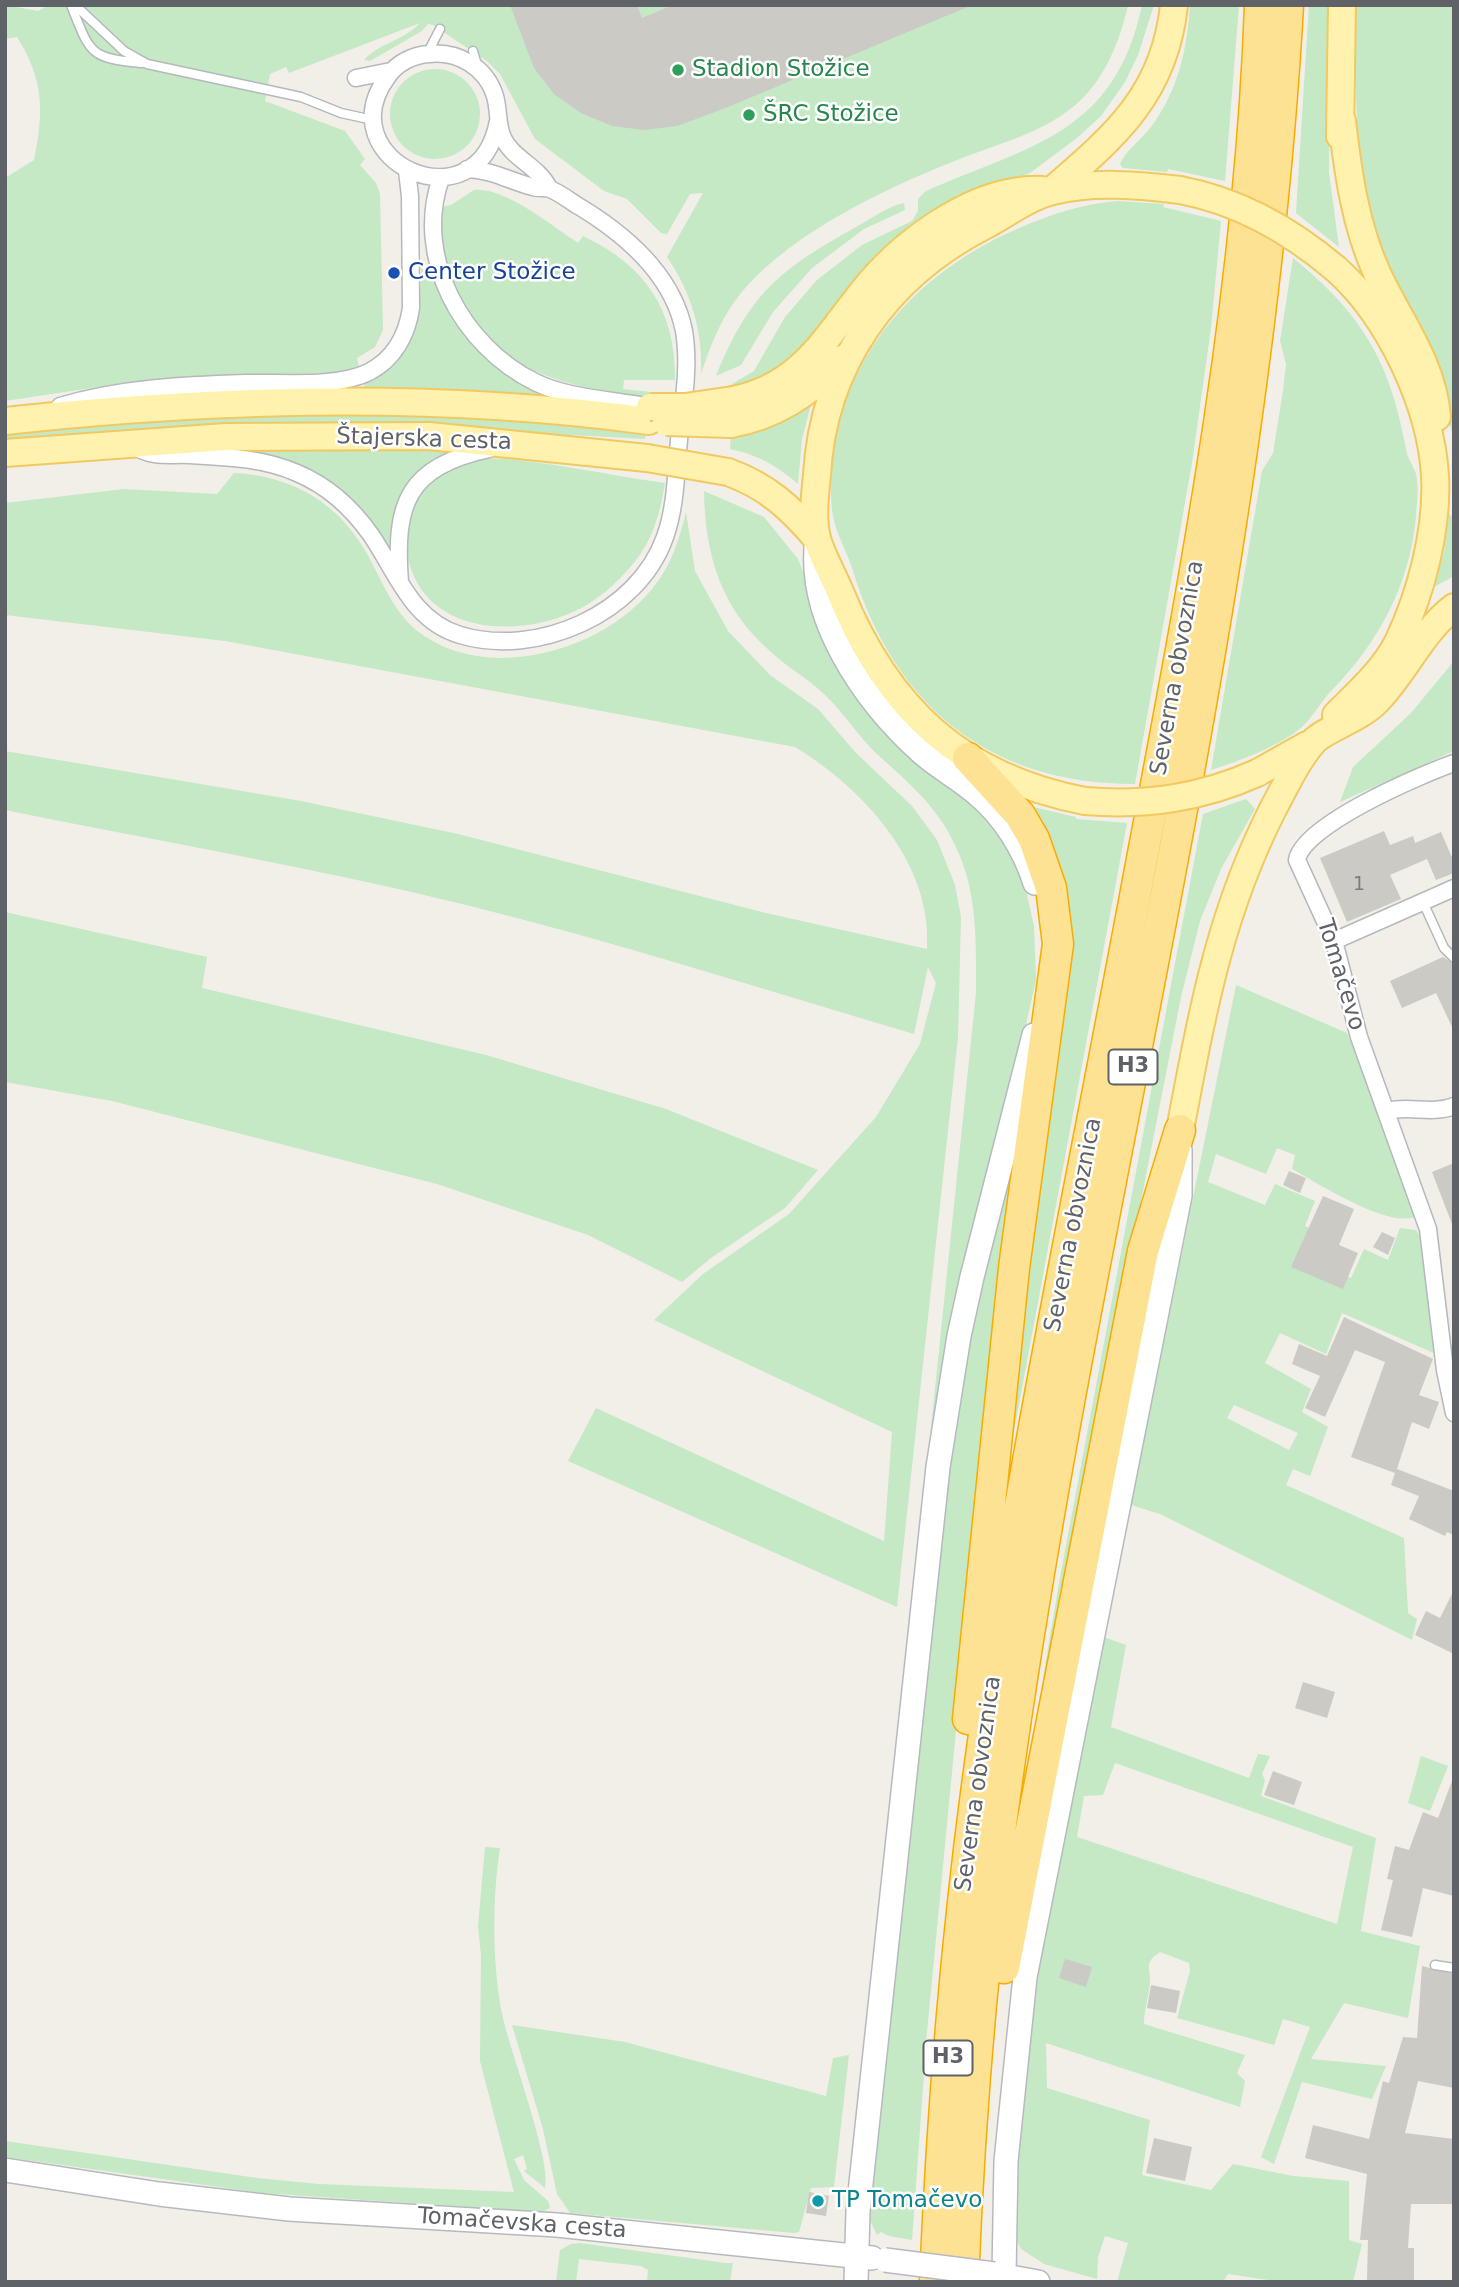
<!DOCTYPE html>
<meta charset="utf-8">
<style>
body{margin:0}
#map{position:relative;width:1459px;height:2287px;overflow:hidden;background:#f1efe8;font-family:"DejaVu Sans",sans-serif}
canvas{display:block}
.frame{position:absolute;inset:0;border:7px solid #5f6368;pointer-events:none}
</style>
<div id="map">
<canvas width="1459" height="2287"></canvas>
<div class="frame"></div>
</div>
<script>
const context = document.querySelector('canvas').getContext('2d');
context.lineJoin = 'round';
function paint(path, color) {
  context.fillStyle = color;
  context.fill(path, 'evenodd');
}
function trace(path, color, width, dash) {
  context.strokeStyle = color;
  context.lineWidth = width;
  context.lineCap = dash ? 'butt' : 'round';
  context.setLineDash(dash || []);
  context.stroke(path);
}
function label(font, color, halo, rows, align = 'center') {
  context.font = font + ' "DejaVu Sans",sans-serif';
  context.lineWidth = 5;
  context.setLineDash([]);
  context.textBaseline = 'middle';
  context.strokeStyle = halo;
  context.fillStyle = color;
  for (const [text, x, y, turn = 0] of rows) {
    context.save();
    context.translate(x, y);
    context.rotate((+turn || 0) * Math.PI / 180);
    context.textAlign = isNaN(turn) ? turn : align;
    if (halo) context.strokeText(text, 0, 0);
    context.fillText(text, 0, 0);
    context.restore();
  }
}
const green = new Path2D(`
 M5 5 38 11 49 5H1128C1120 42 1103 83 1073 107 1040 134 997 144 957 160 886 188 786 235 738 297 720 320 710 347 701 374 703 331 691 292 667 257L703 193 690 194 667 234 661 233 627 199 604 191 535 139 500 74 488 62 433 25 428 24 422 31 370 61 364 60C379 43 405 40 420 23L289 73 286 67 270 74 265 101 345 131 365 159 360 165 376 183 380 194 383 330 375 347 357 358 359 368 326 373 151 379 5 401V178L34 160C44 111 44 80 17 37L5 39Z
 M1142 5H1154L1138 55 1125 82 1101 116 1077 138 1030 173 991 190 837 315 773 374 733 389 732 384 754 371 785 317 817 280 862 245 912 221 918 211V199L926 191C1031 145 1115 134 1142 5Z
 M1190 5H1239L1225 181 1168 169 1167 172 1123 168 1120 164C1125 151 1142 139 1151 127 1178 91 1187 50 1190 5Z
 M1309 5H1331L1329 173 1339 247 1296 213Z
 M1353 5H1454V439L1441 393 1383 270 1359 183Z
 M390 114a45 45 0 1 1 90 0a45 45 0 1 1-90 0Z
 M474 190C505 187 552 226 578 243L583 236C645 265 676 310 675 380H624L623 389 651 392V397C554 388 466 363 443 255 439 240 441 222 440 207L451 205Z
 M1118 201 1164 204 1163 207 1221 221 1211 328 1192 463 1135 784C989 784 894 706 852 568 846 549 833 528 832 509 822 379 903 278 1017 229 1052 214 1081 204 1118 201Z
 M904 203 905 210 864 229 812 268 773 312 741 365 716 376C750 293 779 270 856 227 871 219 888 206 904 203Z
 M1293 258C1362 314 1390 361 1406 449 1407 458 1413 465 1416 474 1419 486 1417 504 1416 516 1410 584 1379 642 1332 690 1321 701 1313 717 1302 727 1280 746 1239 761 1211 770L1262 471 1273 453 1283 391 1286 364 1280 341Z
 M421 269H430C445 316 478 363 524 386 534 391 544 393 554 398L365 390 364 383C414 357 421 322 421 269Z
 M813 397 802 439 798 484C776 465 758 455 730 449L731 432Z
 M314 413 497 416 646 425 645 439 403 426 5 444V430L124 420Z
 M391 445 449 451C419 466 400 489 392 522 390 530 391 541 388 548 345 484 310 463 235 450Z
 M488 458C548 461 606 475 665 483 660 513 653 541 632 565 616 584 597 601 575 611 520 637 434 635 411 569 403 548 404 523 415 502 429 475 459 460 488 458Z
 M234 473C294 476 341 504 370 559 383 584 394 611 416 630 485 685 601 652 652 589 671 566 679 541 686 512L695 571 728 631 770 675 818 709 856 753 912 806 937 840 955 885 961 917 958 1037 897 1607 568 1461 596 1408 884 1541 892 1432 654 1320 703 1274 789 1214 876 1117 920 1044 936 983 928 967 914 1034C764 990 614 941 462 904 311 867 157 841 5 810V751L301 801 458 834 766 913 927 949C933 864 863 788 795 747L225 641 5 615V503L124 489 217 494Z
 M704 491 764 517 798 559 831 641 949 782 1004 835 1023 877 1034 926 1036 980 927 1466 976 993C976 943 978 893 956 847 938 807 909 783 878 755 858 736 844 713 825 695 809 679 788 668 771 652 721 609 705 555 704 491Z
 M1449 514 1454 518V576L1434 587 1444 552Z
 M1454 661V751L1340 802 1353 767 1411 713Z
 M1246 799 1255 809 1221 869 1200 921 1181 997 1047 1680 1043 1678 1059 1583 1203 814Z
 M1029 806 1076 817V819L1127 823 1004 1485 1023 1259 1062 982Z
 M5 912 207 957 202 988 486 1055 666 1109 818 1170 785 1208 711 1258 682 1282 588 1235 437 1184 112 1101 5 1082Z
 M1236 985 1347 1033 1390 1138 1417 1216C1389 1230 1318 1183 1292 1169L1295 1155 1277 1148 1266 1174 1216 1154 1208 1182 1265 1205 1275 1184 1315 1201 1305 1226 1329 1238 1319 1263 1351 1278 1364 1249 1388 1260 1400 1228 1416 1230C1434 1253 1433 1324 1436 1354L1342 1313 1326 1354 1280 1333 1265 1363 1311 1389 1302 1412 1328 1427 1310 1476 1293 1469 1286 1485 1404 1538 1408 1613 1417 1619 1412 1640 1160 1514 1131 1505ZM1234 1405 1298 1433 1289 1450 1227 1418Z
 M1015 1151 955 1741 927 2032 912 2240 889 2236 881 2232 877 2235 867 2214 947 1468 974 1309Z
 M1101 1636 1126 1645 1111 1727 1249 1778 1258 1754 1270 1756 1262 1774 1265 1780 1261 1796 1376 1838 1361 1931 1420 1946 1408 2018 1344 2003 1311 2059 1386 2066 1372 2099 1302 2082 1274 2164 1261 2157 1310 2027 1283 2019 1274 2045 1177 2018 1190 1971 1189 1963 1160 1952C1144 1963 1150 1966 1150 1982 1149 1996 1144 2009 1144 2024L1245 2055 1237 2073 1245 2081 1240 2107 1046 2043 1047 2088 1150 2120 1142 2175 1211 2190 1233 2164 1293 2176 1349 2181V2240L1362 2244 1353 2282H1282L1228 2274 1223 2282H1117L1128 2243 1105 2236 1098 2257 1097 2279 1044 2264 1021 2249 1015 2237V2166L1034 1984ZM1115 1763 1353 1847 1337 1924 1077 1837 1084 1796 1103 1795Z
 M1421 1756 1448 1766 1430 1811 1408 1803Z
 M485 1847 500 1848C492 1898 492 1968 503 2018 510 2051 552 2162 545 2188L524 2171 527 2169 523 2155 514 2159 524 2180 548 2201 550 2208 542 2212 262 2193 5 2157V2141L257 2178 319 2184 514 2192 480 2061 481 1955 478 1926Z
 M512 2025 625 2042 826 2096 833 2058 849 2055 834 2187 811 2188 799 2232 794 2233 570 2213 557 2194 543 2129Z
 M580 2243 726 2263H733L730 2282H647L648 2270 641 2266 579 2259 576 2282H556L560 2250 571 2244Z`);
const building = new Path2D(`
 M510 5H637L642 18 673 5 970 6 723 109 677 126 644 130 612 126 581 113 554 94 534 68Z
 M1384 831 1390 845 1413 836 1415 843 1441 832 1454 862V873L1436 880 1427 859 1390 875 1401 899 1347 922 1320 858Z
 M1443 957 1454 964V1031L1436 993 1402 1008 1390 981Z
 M1454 1163V1223L1452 1224 1432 1172Z
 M1289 1171 1306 1178 1300 1193 1283 1185Z
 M1323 1196 1354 1209 1339 1245 1358 1253 1343 1289 1291 1267Z
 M1382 1232 1395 1238 1388 1255 1373 1247Z
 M1344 1317 1433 1359 1419 1395 1439 1402 1429 1429 1412 1422 1397 1469 1454 1491V1535L1447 1532 1445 1536 1409 1519 1419 1496 1391 1485 1395 1473 1351 1457 1385 1362 1355 1350 1325 1417 1305 1408 1320 1376 1292 1364 1299 1344 1327 1356Z
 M1454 1590V1654L1415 1635 1426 1611 1440 1618Z
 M1303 1682 1335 1692 1327 1718 1295 1708Z
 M1273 1771 1302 1782 1294 1805 1264 1795Z
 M1452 1781 1454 1896 1423 1888 1412 1937 1381 1930 1393 1880 1387 1879 1395 1846 1409 1850 1423 1812 1438 1818Z
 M1065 1959 1092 1967 1086 1987 1059 1978Z
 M1422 1966 1454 1974V2088L1418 2081 1405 2133 1454 2139V2204H1411L1408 2248H1414V2281L1367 2280 1368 2240H1360L1367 2174 1305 2158 1313 2125 1369 2139 1383 2081 1389 2083 1403 2037 1417 2038Z
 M1151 1985 1180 1991 1176 2013 1147 2008Z
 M1154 2138 1192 2147 1185 2181 1146 2173Z
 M809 2192 829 2196 826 2216 806 2213Z`);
const lane = new Path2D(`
 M71 5C90 52 88 58 141 63
 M75 5 124 51 147 64 301 97 341 113 373 120
 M473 51 477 65
 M427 54 440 29
 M1422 900 1444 948 1454 958
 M1435 1965 1454 1968`);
const street = new Path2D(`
 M356 78 391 71
 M498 121C478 230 325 161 388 76 397 63 413 55 429 54 458 51 486 67 495 96 499 110 497 125 503 138 513 159 538 166 549 188
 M441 178C413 257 462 346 535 382 566 398 616 400 650 407
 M60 406C121 388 183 385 246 383 281 382 337 388 369 372 394 359 407 335 411 308L410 196 407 171
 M135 447C153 458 169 454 190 455 226 457 263 458 297 473 328 486 352 508 371 535 397 573 412 621 460 635 537 658 638 614 665 537 676 507 676 471 679 440 683 404 690 367 684 331 673 275 626 235 580 207 570 201 560 193 550 189 545 187 538 189 533 187 510 181 492 170 467 169
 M400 582C394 503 407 467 489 449
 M1454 763C1420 775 1303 825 1297 860L1334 941 1359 1037 1428 1229 1445 1370 1454 1413
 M1334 941 1454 888
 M1387 1111C1410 1105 1431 1115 1454 1106`);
const secondary = new Path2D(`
 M817 539C806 618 865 702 922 753 939 768 960 779 977 794 1004 816 1025 851 1035 883
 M5 2170 159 2194 289 2209 557 2225 872 2258
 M994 2274 1038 2282
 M1004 2275 1006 2161 1025 1977 1180 1196V1150
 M856 2282 858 2211 938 1467 959 1336 972 1277 1034 1035`);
const primary = new Path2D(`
 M1342 121C1348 172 1355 225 1377 273 1399 321 1433 363 1437 417
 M1340 136 1342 5
 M1051 191C1115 136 1165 94 1174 5
 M1336 269C1389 316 1431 405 1435 476 1438 529 1421 594 1398 642 1384 670 1358 693 1336 715
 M733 400C803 386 826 336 868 285 908 238 978 187 1042 190
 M5 421C217 398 437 392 649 421
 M731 424C776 416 812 392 842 359
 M5 453 226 437 429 436 647 458
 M728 472C767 486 791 508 817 539
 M1257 773 1307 745
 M1085 801C960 777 887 708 840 592 834 577 820 552 817 538 812 519 815 494 817 475 823 365 886 277 982 227 1004 216 1029 196 1053 191 1093 181 1139 185 1180 190
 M1180 1130C1202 1014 1219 915 1273 809 1285 787 1297 760 1314 741 1326 729 1359 719 1376 702 1405 673 1421 632 1454 607`);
const highway = new Path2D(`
 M968 1719 1014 1268 1058 944 1051 888 1034 839 1020 815 968 758
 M1004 1968 1143 1251 1180 1130
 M935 2282C942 2116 955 1951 977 1786 1017 1481 1083 1178 1139 875 1193 588 1250 299 1260 5
 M963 2282C970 2105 985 1928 1011 1752 1095 1168 1255 596 1288 5`);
const secondaryBridge = new Path2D(`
 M885 2260 994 2274`);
const primaryBridge = new Path2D(`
 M1180 190C1239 201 1290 230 1336 269
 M650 407H685L733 400
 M666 422 731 424
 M647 458 728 472
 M1085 801C1146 806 1201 798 1257 773`);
const markers = [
 [678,70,7,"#2e9e5b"],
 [749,115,7,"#2e9e5b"],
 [394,273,7,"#1a4fb4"],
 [818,2201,7,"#0f9aa8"]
];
const numberNames = [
 ["1",1359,885]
];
const shields = [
 [1133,1067,49],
 [948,2058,49]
];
const shieldNames = [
 ["H3",1133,1067],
 ["H3",948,2058]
];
const leisureNames = [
 ["Stadion Stožice",692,70],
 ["ŠRC Stožice",763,115]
];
const transitNames = [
 ["Center Stožice",408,273]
];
const streetNames = [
 ["Štajerska cesta",424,440,2],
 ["Severna obvoznica",1178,668,-80],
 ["Tomačevo",1340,975,73],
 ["Severna obvoznica",1074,1225,-79],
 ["Severna obvoznica",979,1784,-82],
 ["Tomačevska cesta",522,2224,4]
];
const cultureNames = [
 ["TP Tomačevo",832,2201]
];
paint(green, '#c5e8c5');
paint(building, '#cccac5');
trace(lane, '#b5b8bc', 11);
trace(street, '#b5b8bc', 19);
trace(secondary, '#b6babf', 26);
trace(primary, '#f2c960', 30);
trace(highway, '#f9ab00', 33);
trace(lane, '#fff', 8);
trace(street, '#fff', 16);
trace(secondary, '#fff', 23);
trace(primary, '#fff2af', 26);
trace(highway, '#fde293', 30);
trace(secondaryBridge, '#b6babf', 26, []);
trace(primaryBridge, '#f2c960', 30, []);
trace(secondaryBridge, '#fff', 23);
trace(primaryBridge, '#fff2af', 26);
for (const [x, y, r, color] of markers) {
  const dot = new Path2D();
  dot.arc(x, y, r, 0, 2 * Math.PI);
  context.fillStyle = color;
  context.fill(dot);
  trace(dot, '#fff', 2.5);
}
label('19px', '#7a7d7f', null, numberNames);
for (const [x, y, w] of shields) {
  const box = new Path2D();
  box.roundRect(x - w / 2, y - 17.5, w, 35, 5);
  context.fillStyle = '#fff';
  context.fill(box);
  trace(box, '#5f6368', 2);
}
label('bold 21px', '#5f6368', null, shieldNames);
label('23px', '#27864d', '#fff', leisureNames, 'left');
label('23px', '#164399', '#fff', transitNames, 'left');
label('23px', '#5f6368', '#fff', streetNames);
label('23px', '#0d838f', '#fff', cultureNames, 'left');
</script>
